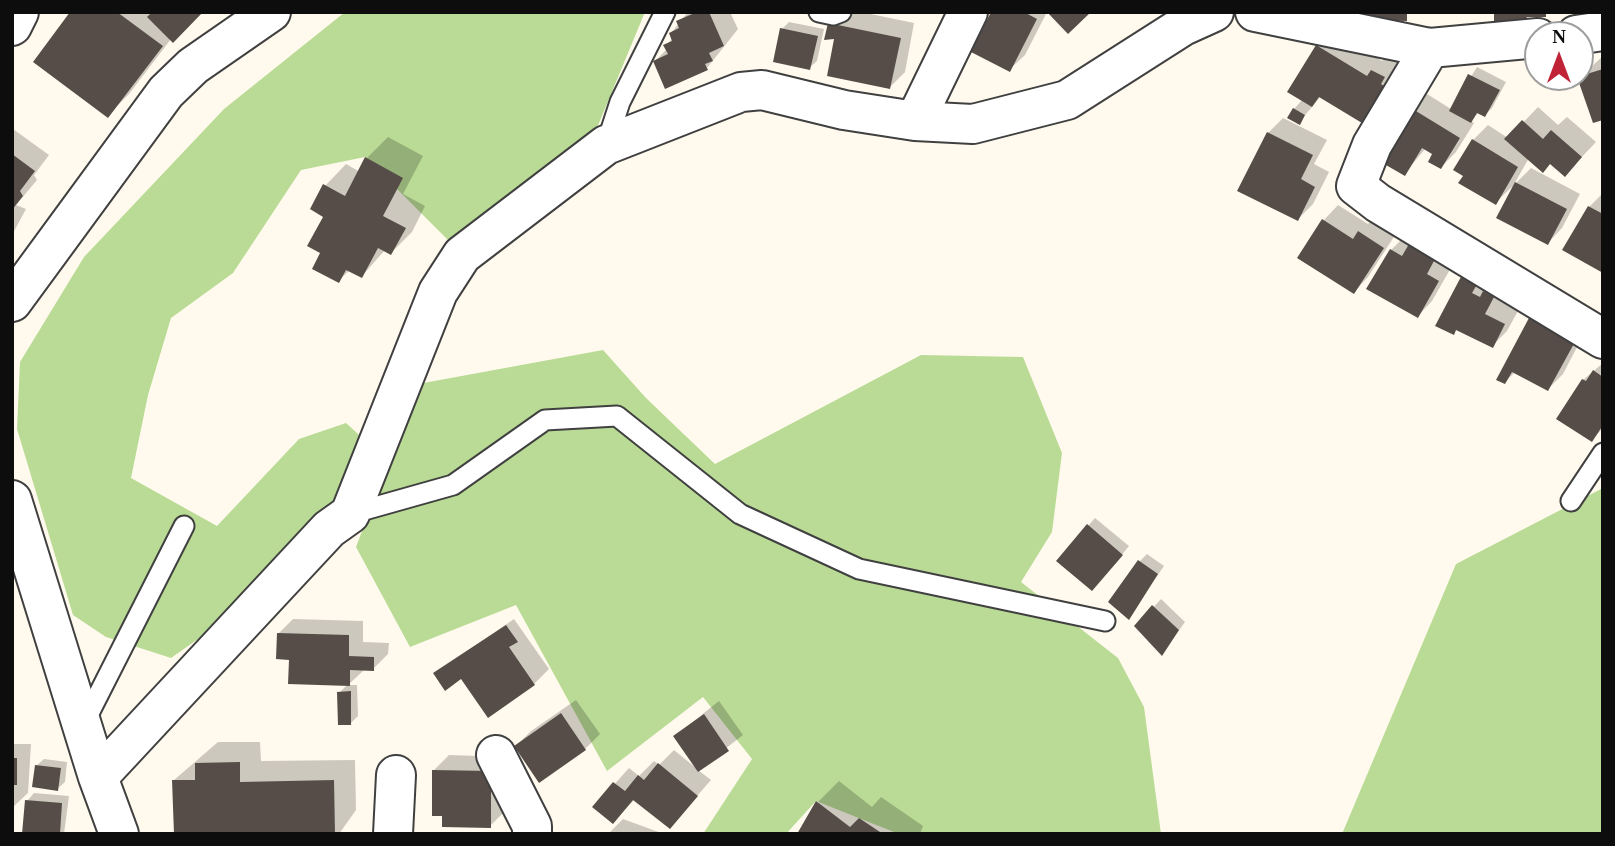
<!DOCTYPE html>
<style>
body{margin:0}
#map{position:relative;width:1615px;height:846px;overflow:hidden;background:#fffaed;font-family:"Times New Roman",serif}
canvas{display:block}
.frame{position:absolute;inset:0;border:14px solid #0d0d0d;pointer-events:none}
.north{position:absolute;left:1524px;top:21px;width:70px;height:70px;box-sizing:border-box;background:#fff;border:2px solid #9e9e9e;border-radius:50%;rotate:0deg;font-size:19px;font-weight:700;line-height:28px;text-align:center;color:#0d0d0d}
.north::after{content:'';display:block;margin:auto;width:24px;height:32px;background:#c02236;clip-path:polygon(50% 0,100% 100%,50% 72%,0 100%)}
</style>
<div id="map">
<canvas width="1615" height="846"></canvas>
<div class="frame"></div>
<div class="north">N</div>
</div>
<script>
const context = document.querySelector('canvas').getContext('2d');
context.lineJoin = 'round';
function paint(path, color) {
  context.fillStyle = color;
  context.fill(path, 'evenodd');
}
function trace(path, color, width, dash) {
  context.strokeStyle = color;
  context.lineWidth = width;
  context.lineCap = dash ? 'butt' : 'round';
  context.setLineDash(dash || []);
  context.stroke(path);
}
const forest = new Path2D(`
 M345 12H645L594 135 454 246 365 157 301 170 233 273 171 318 148 395 131 478 217 526 299 439 346 423 369 444 317 526 235 613 171 658 106 637 73 615 17 429 20 362 84 257 224 109Z
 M603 350 646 398 715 464 921 355 1023 357 1062 453 1052 532 1021 582 1118 658 1144 707 1161 834H899L816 801 786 834H703L752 759 703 697 607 771 516 605 410 647 356 547 418 384Z
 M1603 488V834H1342L1456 564Z`);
const shadow = new Path2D(`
 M72 12H201L171 39 129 94 108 115Z
 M688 12H730L738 29 707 68 655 61 667 49 666 45 673 38 671 33Z
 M841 12H861L914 23 905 72 890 87 837 37 830 24Z
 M993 12H1047L1025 55 1010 69Z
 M789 22 824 29 817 61 809 68 782 29Z
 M1332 31 1382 61 1387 56 1398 62 1394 69 1398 71 1377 106 1362 120 1321 96 1297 125 1327 140 1314 164 1329 172 1313 204 1298 219 1240 190 1268 133 1283 118 1297 125 1294 109 1303 99 1317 46Z
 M1603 56V118L1579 78Z
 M1477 67 1506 82 1492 108 1485 115 1478 113 1471 121 1474 123 1456 152 1441 167 1435 154 1426 148 1404 174 1412 109 1427 94 1451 109Z
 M1538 107 1558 125 1567 117 1596 142 1579 160 1551 163 1529 158 1513 186 1495 203 1465 175 1473 140 1488 125 1508 138Z
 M13 129 49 155 34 175 37 180 16 205 26 209 12 235Z
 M388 137 423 156 403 194 425 206 412 232 391 253 385 250 362 276 350 270 338 281 322 252 325 186 346 164 360 172 367 158Z
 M1531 168 1580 194 1562 228 1548 243 1515 184Z
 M1603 193V271L1589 207Z
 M1338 205 1368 224 1375 217 1397 232 1368 277 1354 292 1324 220Z
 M1406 235 1452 266 1432 301 1418 316 1391 250Z
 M1464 274 1508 282 1499 299 1519 309 1507 331 1492 346 1458 329 1453 333Z
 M1547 302 1589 324 1563 374 1548 389 1515 372 1505 382Z
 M1603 363V428L1592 440 1583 380Z
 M1095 518 1129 546 1099 582 1088 526Z
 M1147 554 1164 566 1129 617 1140 561Z
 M1161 599 1185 622 1162 654 1136 626Z
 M293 619 363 621V642L389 643 388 654 373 669 364 670 348 685H357L358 716 350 724 339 693 347 685 291 658 278 634Z
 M514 619 549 669 534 684 488 715 462 678 435 673Z
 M576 700 600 734 585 749 540 780 516 746 531 731Z
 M719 701 743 735 698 770 711 780 670 827 635 799 613 822 594 807 629 768 639 776 654 761 659 765 674 750 696 768 675 736Z
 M218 742H260L261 761 355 760 356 810 339 834H175L174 780Z
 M12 744H31L28 793 12 808Z
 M449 755 506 757 505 811 490 826 444 814 434 770Z
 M44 759 67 762 65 782 57 789 36 766Z
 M839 781 872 807 881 797 923 826 920 834H799L818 802Z
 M34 793 69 796 64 834H23L27 801Z
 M623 819 664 834H608Z`);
const building = new Path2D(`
 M70 12H117L163 46 108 118 33 62Z
 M152 12H203L173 43 147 17Z
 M697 12H709L724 46 709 53 713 61 705 64 708 70 665 89 653 61 668 54 663 45 672 41 669 33 679 28 676 21Z
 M991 12H1024L1037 19 1010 72 971 52Z
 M1047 12H1091L1068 34Z
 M1358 12H1407V21L1371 20V15Z
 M1494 12H1546V17H1527L1524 22H1494Z
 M828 23 901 38 890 89 827 76 834 39 824 40Z
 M780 28 818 36 810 70 773 62Z
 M1316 45 1367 76 1371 70 1385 77 1381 84 1384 86 1362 123 1319 97 1312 107 1287 92Z
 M1603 69V120L1593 123 1577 77Z
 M1468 74 1500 90 1485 117 1477 113 1471 123 1449 111Z
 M1293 108 1305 115 1300 125 1287 118Z
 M1411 108 1460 138 1441 169 1428 162 1432 154 1422 148 1405 176 1379 161Z
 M1522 120 1543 139 1551 130 1582 157 1565 177 1550 164 1543 173 1504 139Z
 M1267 132 1313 155 1301 179 1315 187 1298 221 1237 191Z
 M1472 139 1518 167 1496 205 1458 183 1463 176 1453 170Z
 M12 154 35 171 20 191 23 196 12 210Z
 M365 157 403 178 383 216 406 228 391 255 378 248 362 278 346 270 339 283 312 269 320 253 307 246 323 217 310 209 323 184 345 196Z
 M1515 182 1567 209 1548 245 1496 218Z
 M1588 206 1603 214V273L1562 250Z
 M1322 219 1353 239 1358 231 1384 248 1354 294 1297 258Z
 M1409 244 1435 259 1427 274 1439 281 1418 318 1366 289 1390 249 1402 256Z
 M1463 273 1479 281 1472 293 1480 297 1483 291 1494 297 1485 314 1505 324 1493 348 1456 330 1454 335 1435 326Z
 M1530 316 1576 340 1548 391 1512 372 1505 384 1496 380Z
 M1593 370 1603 377V425L1592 442 1556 419 1582 379 1586 381Z
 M1087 524 1123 555 1092 591 1056 561Z
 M1138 560 1158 574 1129 620 1108 602Z
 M1152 605 1179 630 1162 656 1134 626Z
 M506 625 518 642 509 647 535 685 488 718 461 679 445 691 433 673Z
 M277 633 349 635V656L374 657V671L350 670V686L288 684 289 660 276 659Z
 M351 691V725H338L337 692Z
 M561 713 586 750 539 783 514 746Z
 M704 714 729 751 698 772 673 736Z
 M12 758H17V785H12Z
 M240 762V782L334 780 335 833 174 834 172 780H195V763Z
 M658 763 698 796 670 829 633 800 613 824 592 807 613 782 625 791 638 775 644 780Z
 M35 765 61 768 58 791 32 787Z
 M432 770 491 771V828L442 827V816H432Z
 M25 800 62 803 60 834H22Z
 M816 801 850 827 859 818 883 834H797Z`);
const lane = new Path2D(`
 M819 12 833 15 841 12
 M606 145 620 102 665 12
 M1571 501 1603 453
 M350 514 453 485 545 420 617 416 740 514 859 569 1105 621
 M83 725 184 526`);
const street = new Path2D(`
 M1255 12 1430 48 1538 38
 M12 26 19 12
 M1576 35 1603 31
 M1430 48 1372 145 1356 186 1378 203 1603 339
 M915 121 968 12
 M12 302 166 92 193 66 271 12
 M12 500 98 777 119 834
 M496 755 532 826V834
 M98 777 329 529 350 514 438 292 462 255 606 145 741 92 762 90 844 110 915 121 973 124 1067 100 1183 26 1214 12
 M393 834 396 775`);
paint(forest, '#badb95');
paint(shadow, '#0003');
paint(building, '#564d49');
trace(lane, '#404040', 23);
trace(street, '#404040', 42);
trace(lane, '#fff', 19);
trace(street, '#fff', 38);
</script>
